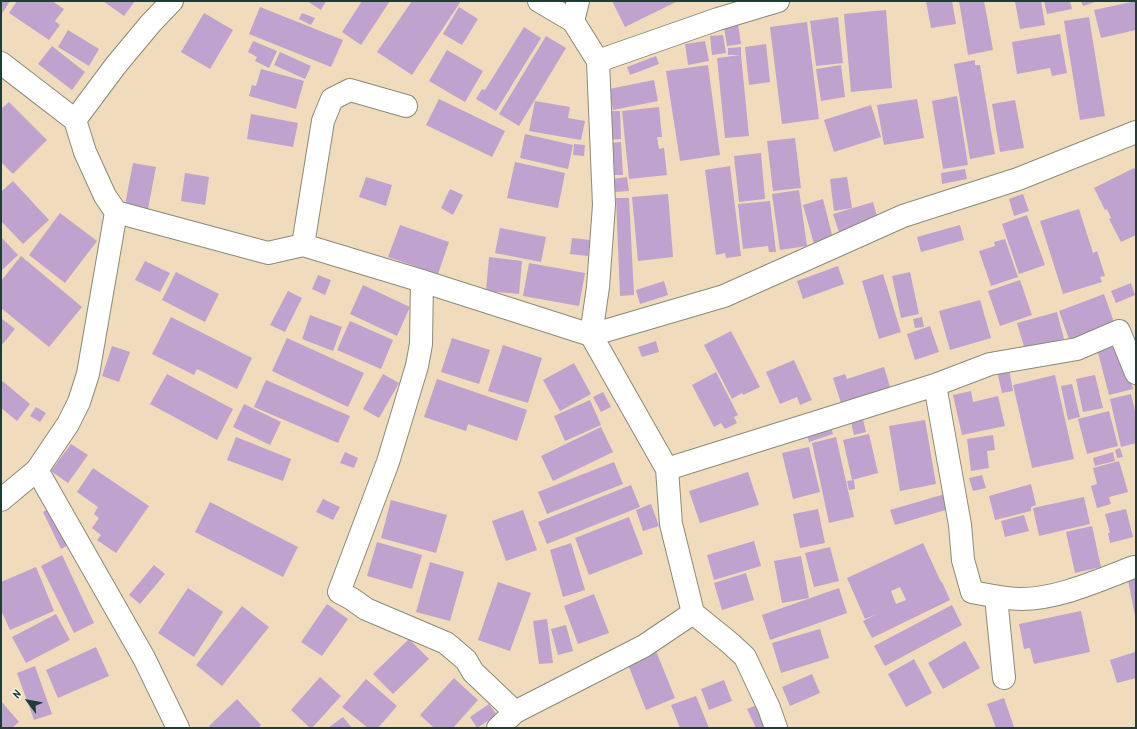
<!DOCTYPE html>
<style>
body{margin:0}
#map{position:relative;width:1137px;height:729px;overflow:hidden;background:#f0dcbc;font-family:Kalam,sans-serif}
canvas{display:block}
.frame{position:absolute;inset:0;border:2px solid #1f3d34;pointer-events:none}
.north{position:absolute;left:8px;top:681px;width:40px;height:40px;-webkit-text-stroke:3px #f7f3e8;paint-order:stroke;rotate:302deg;font-size:11px;font-weight:700;line-height:16px;text-align:center;color:#1f3d34}
.north::after{content:'';display:block;margin:auto;width:14px;height:18px;background:#1f3d34;clip-path:polygon(50% 0,100% 100%,50% 72%,0 100%)}
</style>
<div id="map">
<canvas width="1137" height="729"></canvas>
<div class="frame"></div>
<div class="north">N</div>
</div>
<script>
const context = document.querySelector('canvas').getContext('2d');
context.lineJoin = 'round';
function paint(path, color) {
  context.fillStyle = color;
  context.fill(path, 'evenodd');
}
function trace(path, color, width, dash) {
  context.strokeStyle = color;
  context.lineWidth = width;
  context.lineCap = dash ? 'butt' : 'round';
  context.setLineDash(dash || []);
  context.stroke(path);
}
const building = new Path2D(`
 M1 1H10L1 15Z
 M17 1H52L64 9 55 21 60 25 49 40 9 13Z
 M103 1H135L124 16Z
 M307 1H326L321 10Z
 M362 1H390L361 45 342 32Z
 M412 1H461L412 75 377 52Z
 M612 1H678L625 27Z
 M926 1H952L956 24 931 28Z
 M959 1H984L993 50 968 55Z
 M1015 1H1041L1045 25 1020 29Z
 M1044 1H1070L1072 9 1047 14Z
 M1081 1H1098L1083 6Z
 M1136 1V30L1101 38 1094 10Z
 M260 7 343 40 331 67 249 34Z
 M459 7 478 19 462 45 443 34Z
 M886 10 892 88 851 92 844 14Z
 M204 13 233 30 210 69 181 52Z
 M302 13 315 18 311 25 299 19Z
 M838 17 843 63 816 66 810 21Z
 M1089 17 1105 116 1080 120 1064 21Z
 M807 22 819 119 782 124 770 27Z
 M738 24 741 44 727 46 724 27Z
 M524 27 541 38 496 111 476 99 482 89 485 90Z
 M68 30 99 49 89 66 58 47Z
 M1060 34 1067 73 1052 76 1050 68 1017 74 1012 42Z
 M723 35 726 53 712 55 710 36Z
 M546 36 566 48 519 126 499 114Z
 M253 41 277 51 269 68 255 61 257 57 248 52Z
 M705 41 709 61 688 65 685 44Z
 M766 44 770 82 749 85 745 47Z
 M52 46 85 72 72 90 38 64Z
 M741 47V55H728V48Z
 M447 50 483 71 465 102 429 81Z
 M280 52 311 66 305 79 274 65Z
 M741 55 749 136 725 138 717 58Z
 M656 56 659 64 630 75 627 67Z
 M975 60V65H980L995 154 970 159 954 64Z
 M708 65 720 155 680 161 666 71Z
 M841 65 845 97 821 101 816 69Z
 M261 69 304 81 296 109 249 96 252 85 256 86Z
 M654 80 658 101 613 110 609 89Z
 M957 96 968 165 943 169 932 101Z
 M439 99 505 131 492 157 426 125Z
 M917 99 924 138 884 145 877 105Z
 M1015 100 1024 148 1000 152 992 104Z
 M535 101 570 107 568 118 585 121 581 140 529 131Z
 M9 102 47 140 13 174 1 162V109Z
 M871 105 881 137 834 152 824 120Z
 M659 107 662 137H657L659 149 664 148 667 175 629 179 622 111Z
 M610 111H620L621 139 610 140Z
 M251 114 298 123 293 147 247 139Z
 M525 134 573 145 568 169 520 158Z
 M795 138 801 188 773 191 767 141Z
 M621 142 623 175H611L609 143Z
 M574 144 585 145 584 156 573 155Z
 M761 153 765 199 739 202 734 156Z
 M515 162 565 173 558 208 507 198Z
 M133 163 156 167 148 209 125 205Z
 M730 166 741 256 726 258 725 253 716 255 705 170Z
 M1134 168 1136 171V235L1121 242 1109 219 1111 218 1107 209 1105 210 1094 188Z
 M965 169 967 179 942 184 941 173Z
 M185 173 209 177 205 205 181 201Z
 M366 177 392 185 386 206 359 197Z
 M627 177 629 191 615 192 613 179Z
 M847 177 852 208 834 211 830 179Z
 M13 181 49 220 23 244 1 221V192Z
 M450 189 463 195 453 215 441 208Z
 M799 190 807 246 780 250 772 194Z
 M668 194 673 257 638 261 632 197Z
 M1023 194 1029 211 1014 216 1009 199Z
 M616 198H629L634 295 620 296Z
 M823 199 833 239 814 244 803 205Z
 M770 201 776 252H769L768 246 743 249 738 204Z
 M873 202 878 220 839 232 833 214Z
 M1079 209 1093 253 1097 251 1105 276 1100 277 1102 282 1063 294 1040 221Z
 M60 213 97 241 65 283 29 255Z
 M1027 215 1045 265 1019 274 1002 224Z
 M400 225 449 242 438 274 388 257Z
 M960 225 964 240 921 252 917 237Z
 M500 228 546 237 541 262 495 253Z
 M1 237 18 255 1 271Z
 M572 238 590 240 588 256 570 254Z
 M1005 239 1018 277 991 286 979 251 995 246 994 242Z
 M21 256 82 307 49 347 1 308V281Z
 M489 257 522 261 519 294 486 291Z
 M145 261 170 273 160 292 135 280Z
 M529 263 585 273 579 306 523 296Z
 M838 266 844 284 803 299 797 281Z
 M176 272 219 294 205 322 162 300Z
 M910 272 919 314 901 318 892 276Z
 M883 274 901 332 879 339 862 281Z
 M318 275 331 280 325 295 312 289Z
 M1020 280 1032 315 1000 326 988 291Z
 M664 281 668 295 640 304 636 290Z
 M1131 283 1135 295 1116 303 1111 291Z
 M363 285 410 307 397 336 350 314Z
 M288 291 302 298 285 332 270 325Z
 M1104 294 1115 325 1070 342 1059 311Z
 M980 300 991 338 950 350 939 311Z
 M1057 312 1064 339 1025 350 1017 323Z
 M310 315 342 327 333 351 302 339Z
 M171 317 252 358 237 389 197 369 194 375 152 354Z
 M922 317 924 327 915 328 913 319Z
 M1 318 15 329 1 346Z
 M350 321 393 340 381 369 337 350Z
 M930 326 939 352 915 360 907 334Z
 M731 331 760 387 743 395 742 393 732 399 704 345Z
 M287 338 364 373 348 407 272 371Z
 M452 338 490 350 479 384 441 372Z
 M1120 338 1133 389 1109 395 1096 345Z
 M656 341 659 352 642 357 638 347Z
 M503 345 542 358 528 403 488 391Z
 M112 346 130 352 119 382 102 376Z
 M794 360 812 400 800 405 797 397 780 404 766 372Z
 M574 363 591 394 560 411 543 380Z
 M884 367 891 390 842 406 833 378 845 374 847 379Z
 M1009 369 1013 391 1002 393 997 371Z
 M716 372 738 415 734 417 737 423 725 429 721 423 714 427 692 385Z
 M167 374 233 409 217 440 150 404Z
 M383 374 399 383 379 418 363 409Z
 M1055 375 1074 459 1032 468 1013 385Z
 M1095 375 1103 408 1083 412 1076 379Z
 M437 379 527 410 517 441 468 424 466 431 424 417Z
 M1 380 30 404 17 421 1 408Z
 M266 380 350 416 338 443 254 407Z
 M1072 384 1080 417 1068 420 1061 386Z
 M971 391 973 402 998 396 1005 426 962 435 953 395Z
 M603 392 611 407 601 412 593 397Z
 M1131 394 1136 415V443L1121 447 1110 399Z
 M590 400 601 425 565 441 554 416Z
 M244 404 281 422 270 445 233 427Z
 M36 407 46 413 40 422 30 416Z
 M1109 411 1118 446 1087 454 1078 419Z
 M862 415 866 432 854 435 850 418Z
 M925 420 936 484 900 491 889 426Z
 M830 423 833 434 809 442 806 431Z
 M601 427 613 452 553 481 541 456Z
 M869 434 878 473 852 480 843 440Z
 M993 435 995 450 987 451 989 468 971 471 967 439Z
 M236 437 291 459 283 481 227 460Z
 M836 437 854 517 829 523 812 443Z
 M71 444 88 455 68 483 51 471Z
 M809 447 820 492 793 499 782 453Z
 M1120 448 1123 457 1117 458 1115 450Z
 M345 452 358 458 354 468 340 463Z
 M1113 452 1115 461 1095 466 1093 458Z
 M1119 461 1128 492 1109 497 1111 504 1097 508 1091 486 1097 484 1093 468Z
 M614 462 623 484 547 514 538 492Z
 M93 468 149 506 116 553 97 540 101 535 92 528 99 518 94 514 98 507 77 492Z
 M748 472 759 505 700 523 689 491Z
 M982 475 986 488 973 491 969 478Z
 M854 480 855 489 849 490 847 481Z
 M1031 484 1036 505 1031 507V511L995 520 989 496Z
 M631 485 640 507 547 544 538 522Z
 M945 494 949 509 895 525 890 510Z
 M1084 497 1090 524 1039 536 1033 508Z
 M323 499 340 507 333 520 316 512Z
 M391 500 447 515 436 553 381 538Z
 M210 502 298 547 283 577 195 532Z
 M651 504 659 526 643 531 636 510Z
 M52 507 70 544 61 549 43 512Z
 M818 509 825 543 800 548 793 514Z
 M1126 509 1133 537 1110 543 1108 533H1110L1105 514Z
 M523 510 537 550 506 561 492 521Z
 M1024 515 1029 531 1005 537 1001 521Z
 M629 517 643 554 589 575 575 538Z
 M1092 526 1101 567 1075 573 1066 532Z
 M754 541 761 566 714 580 707 555Z
 M377 542 422 555 412 589 367 576Z
 M571 543 585 590 563 597 550 550Z
 M923 543 941 582H942L950 600 872 638 863 621 877 614 865 619 847 578ZM900 587 906 600 896 604 891 591Z
 M830 547 839 581 814 587 805 553Z
 M62 555 94 623 74 633 41 566Z
 M801 556 809 598 782 603 774 561Z
 M430 562 464 572 450 621 416 612Z
 M154 565 165 574 140 604 129 595Z
 M36 567 54 611 10 630 1 610V582Z
 M746 573 754 600 722 610 714 583Z
 M1136 579V616H1135L1128 580Z
 M498 582 531 593 510 651 478 640Z
 M188 588 223 612 194 657 158 633Z
 M839 588 847 613 770 640 762 615Z
 M594 594 609 633 578 644 564 606Z
 M327 604 348 619 322 656 301 642Z
 M952 605 962 625 885 666 874 646Z
 M242 606 269 627 222 686 196 665Z
 M1081 611 1090 652 1034 664 1030 648 1024 649 1019 624Z
 M56 614 70 640 26 663 12 637Z
 M547 619 553 663 539 664 533 621Z
 M566 625 573 651 558 655 551 629Z
 M820 629 829 658 781 673 772 643Z
 M409 639 429 659 393 694 373 674Z
 M965 641 980 668 943 689 928 663Z
 M96 647 109 676 58 698 46 670Z
 M656 651 675 698 646 710 627 662Z
 M1135 652 1136 678 1117 683 1110 660Z
 M914 659 932 693 906 707 888 674Z
 M35 666 52 714 34 720 17 673Z
 M812 674 820 693 790 706 782 687Z
 M320 677 341 696 312 728H310L291 710Z
 M454 678 478 700 453 728H434L420 715Z
 M366 679 397 706 378 728H368L342 707Z
 M724 680 732 701 709 710 701 689Z
 M696 696 709 728H680L671 705Z
 M1004 698 1014 727 996 728 987 704Z
 M237 699 261 725 258 728H211L209 726Z
 M1 701 19 722 12 728H1Z
 M489 704 497 715 477 728 470 717Z
 M759 704 770 728H756L747 709Z
 M343 717 352 728H328Z`);
const street = new Path2D(`
 M539 1 573 21 598 61 604 205 598 287 591 335 667 469 671 524 693 613
 M573 21 578 1
 M598 61 718 19 778 1
 M1 63 75 120 85 152 105 196 116 212 88 374 79 402 68 424 37 470 1 500
 M75 120 116 65 151 23 172 1
 M116 212 268 253 303 245 422 281 591 335 724 296 903 216 1018 179 1136 132
 M303 245 323 121 332 99 350 90 406 106
 M422 281 421 344 417 366 388 462 339 592 352 599 366 609 446 643 466 660 473 672 515 712
 M935 385 960 525 963 560 972 592C988 595 1004 599 1021 599 1059 599 1099 580 1134 567H1136
 M667 469 935 385 990 364 1077 349 1119 331 1136 373
 M37 470 144 658 178 728
 M996 597 1004 678
 M498 728 515 712 644 646 693 613 730 643 745 657 769 708 776 728`);
paint(building, '#bfa2cd');
trace(street, '#888c78', 24);
trace(street, '#fff', 22);
</script>
